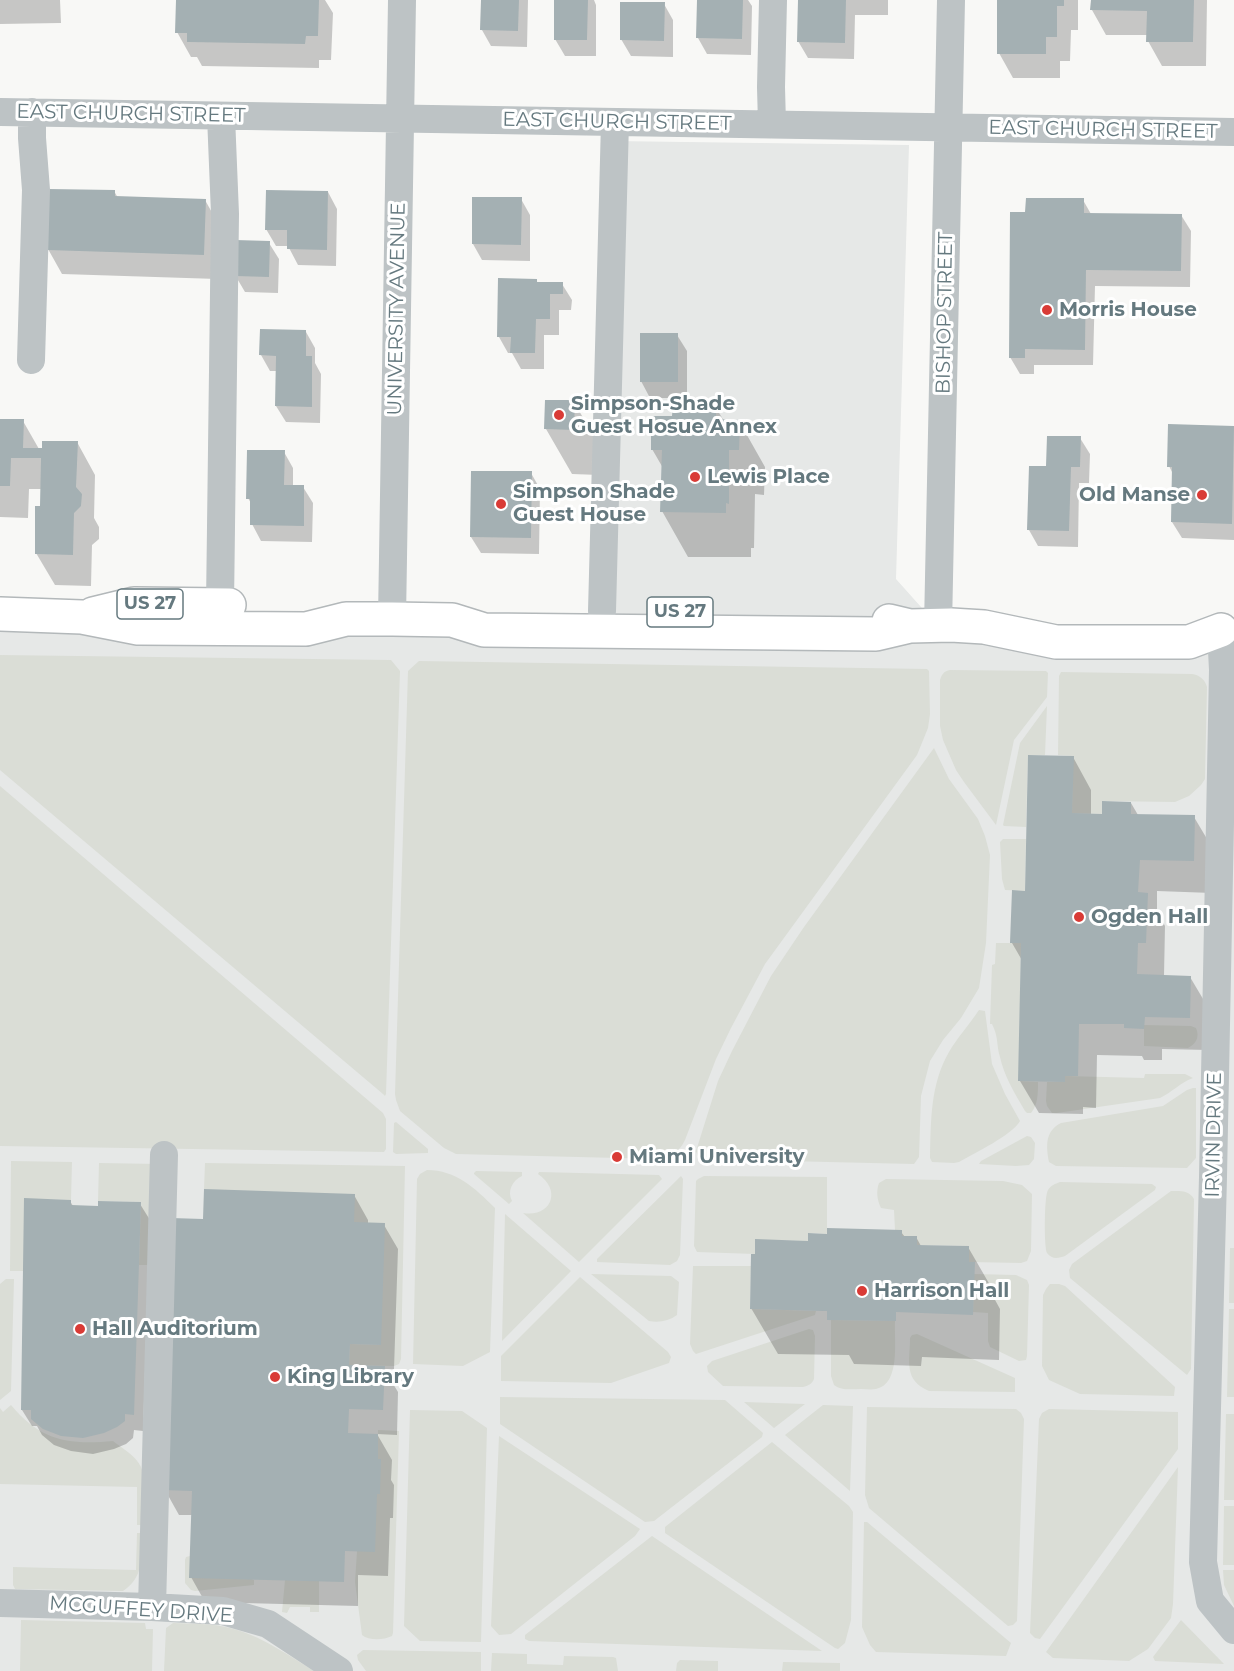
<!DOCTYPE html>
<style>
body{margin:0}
canvas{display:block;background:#f8f8f6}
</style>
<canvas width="1234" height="1671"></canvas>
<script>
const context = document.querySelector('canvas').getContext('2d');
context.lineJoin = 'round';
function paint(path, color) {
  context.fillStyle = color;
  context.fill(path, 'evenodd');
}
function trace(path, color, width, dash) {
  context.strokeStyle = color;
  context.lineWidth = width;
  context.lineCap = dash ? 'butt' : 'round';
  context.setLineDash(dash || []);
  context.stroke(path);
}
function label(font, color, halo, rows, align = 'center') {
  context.font = font + ' Montserrat,sans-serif';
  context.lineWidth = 6;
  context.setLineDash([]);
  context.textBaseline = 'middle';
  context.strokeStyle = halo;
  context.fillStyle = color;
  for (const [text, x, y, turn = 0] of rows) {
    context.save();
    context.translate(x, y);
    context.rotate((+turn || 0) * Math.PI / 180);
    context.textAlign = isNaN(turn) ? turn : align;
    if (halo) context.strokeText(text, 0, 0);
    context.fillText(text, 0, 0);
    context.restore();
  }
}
const built = new Path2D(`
 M612 141 909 145 896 579 938 626 1234 630V1671H0V614L602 632Z`);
const green = new Path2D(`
 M0 655 391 660 400 671 386 1094 385 1096 383 1094 0 770Z
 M419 661 927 669 929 671 930 714 928 728 917 755 765 964 731 1028 716 1059 685 1140C679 1152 672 1157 659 1159L456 1154 444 1148 400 1111 396 1100 395 1094 408 671Z
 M950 670 1046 671 1048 673 1047 697 1014 740 996 825 964 782 956 770 943 740 940 726V680C942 674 944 671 950 670Z
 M1061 672 1192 674C1199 675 1205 679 1207 687L1205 779 1201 785 1189 796 1175 802 1103 801 1102 814 1072 813 1073 756 1058 755 1059 676Z
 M1047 706 1045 755H1028L1026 827 1004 826 1003 825 1020 743Z
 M934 748 949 779 978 819 985 836 990 855 986 943 979 988 961 1018 943 1040 930 1061 921 1096 919 1157 914 1164 699 1159 696 1151 718 1081 732 1051 771 976 804 927Z
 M0 786 383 1113 386 1119V1149L384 1152 0 1146Z
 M1003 839H1026L1025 891 1005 890 1002 879 1000 842Z
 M996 943H1021L1019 1081 1038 1082C1038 1093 1038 1105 1031 1113H1027L1025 1111C1015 1094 1004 1076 1000 1057 996 1044 999 1038 992 1024H990L992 965 995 964Z
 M979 1010 985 1011 992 1064 1005 1094 1020 1121C1012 1135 975 1153 959 1162L954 1163 932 1162 930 1158C931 1121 930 1085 949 1052 957 1038 969 1025 979 1010Z
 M1144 1025 1191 1026 1196 1028C1200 1037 1196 1044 1188 1048L1144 1046Z
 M1145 1074H1185L1193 1078C1179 1083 1173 1092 1160 1098L1057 1113H1052L1047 1106 1046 1101 1047 1082H1065V1076L1144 1078Z
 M1193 1088H1196V1158L1187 1168 1056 1166 1049 1162C1046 1146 1045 1131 1061 1123L1163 1106 1187 1090Z
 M396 1122 428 1149V1153L396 1154 393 1152 394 1123Z
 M1027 1136 1031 1137 1035 1143 1034 1159 1029 1165 1016 1166 979 1164 981 1161Z
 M11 1161 72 1162 71 1200 24 1199V1271H10Z
 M99 1163 159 1164 156 1265H139L141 1202 98 1201Z
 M205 1163 405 1166 401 1359 399 1364 394 1366 349 1365 350 1344 381 1345 354 1222 204 1189Z
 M427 1170C456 1170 475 1188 495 1208L490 1352 463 1366 413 1364 417 1179 420 1174Z
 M476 1171 522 1172V1176C512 1181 507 1191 512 1201L509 1204 474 1174V1173Z
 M539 1172 659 1175 662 1179 579 1262 523 1213C550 1218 563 1191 538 1174Z
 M681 1176 683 1179 680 1255 677 1261 670 1265 597 1262V1259Z
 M704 1176 827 1177V1234L809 1233 808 1241 756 1240 755 1254 697 1252 694 1246 696 1181 698 1179Z
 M886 1179 1003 1181 1022 1185 1032 1194 1031 1251 1027 1261 1021 1263 969 1262V1246L917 1245V1236H902V1230H895L894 1210 881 1208C877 1200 876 1191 879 1183Z
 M1060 1182 1152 1184 1156 1187 1155 1190 1065 1256C1059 1258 1052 1260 1047 1253 1044 1248 1044 1196 1048 1190 1051 1185 1055 1184 1060 1182Z
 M1171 1191C1180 1191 1189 1190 1194 1199L1191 1369 1187 1375 1070 1278 1069 1270 1072 1264Z
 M505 1214 571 1271 502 1341Z
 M1230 1248H1234V1303H1229Z
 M693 1266H751L750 1309 816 1311 815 1315 696 1354 693 1351 690 1344Z
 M591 1274 671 1276 679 1282 677 1315C669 1321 659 1323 649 1321Z
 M974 1274 1016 1275 1027 1280 1029 1285 1027 1356 1026 1360 1019 1361 990 1347 988 1341V1313L973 1312Z
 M580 1277 668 1352 671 1357 669 1363 611 1383 501 1381V1356Z
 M6 1279H14L11 1391 0 1400V1284Z
 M1050 1284H1059L1065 1286 1175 1387 1174 1396 1080 1394 1049 1380 1042 1366 1043 1295 1046 1289Z
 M1229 1309H1234V1397H1227Z
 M831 1320 895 1321C894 1340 901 1384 876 1389 871 1390 866 1389 861 1389 852 1389 842 1391 834 1385L831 1376Z
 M809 1329 813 1330 815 1336 814 1379C812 1384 808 1386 803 1387L723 1386 708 1372 707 1366 712 1361Z
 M917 1334 1015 1378V1392L929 1391C903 1380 910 1361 910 1338L912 1335Z
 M500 1397 725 1400 763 1433 762 1437 654 1521 645 1522 500 1424Z
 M744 1402 805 1404 774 1428Z
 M11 1405C41 1441 68 1445 113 1441 122 1448 136 1456 141 1467 147 1482 143 1508 142 1525H137V1487L0 1484V1408L3 1412Z
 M823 1405 853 1406 850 1491 785 1435Z
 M867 1407 1016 1409 1021 1413 1024 1419 1017 1621 1013 1625 1008 1626 869 1508 865 1495Z
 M1049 1409 1178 1412V1449L1040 1639 1035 1638 1030 1633 1039 1419 1042 1413Z
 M410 1410 462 1411 487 1428 481 1642 420 1641 404 1626Z
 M1226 1414H1234V1500H1224Z
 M378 1430 399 1431 393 1633 392 1636C384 1640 369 1641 362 1635L355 1582 357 1551 377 1494 381 1459H378Z
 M499 1436 640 1529 635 1536 511 1634 499 1635 491 1626Z
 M772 1442 849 1506 853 1512 851 1620 845 1643 838 1649 835 1648 665 1533V1527Z
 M1178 1467 1173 1604 1171 1618 1148 1649 1129 1661 1053 1658 1046 1652Z
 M1224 1506H1234V1565H1223Z
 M864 1522H867L1011 1643 1006 1656 876 1652 870 1645 862 1627Z
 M137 1533H142C141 1557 145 1576 123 1591L15 1589 13 1585V1567L136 1570Z
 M652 1536 822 1651 529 1641 525 1639V1635Z
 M190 1556 254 1580V1585L195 1591 191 1590 185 1583V1560L186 1557Z
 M1223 1570H1234V1606L1224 1585Z
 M285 1580 319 1581V1612H310V1607H290L287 1613 282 1612Z
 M21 1620 145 1623 146 1629H153L152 1671H20Z
 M1181 1620 1224 1664 1155 1661 1153 1657Z
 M173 1623C192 1624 212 1623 230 1628 260 1635 288 1655 314 1671H164L166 1628Z
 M363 1650 481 1652V1671H366L358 1660 357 1655Z
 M492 1653 527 1654V1664L563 1665 564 1656 613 1657 616 1658 618 1671H491Z
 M680 1660 718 1661V1671H676L677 1663Z
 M783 1662 840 1663V1671H782Z`);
const shadow = new Path2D(`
 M0 0H60L61 23 0 24Z
 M177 0H325L333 13 331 60H319V68L202 66 197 57H191L177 32Z
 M482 0H528L527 47 491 46 482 30Z
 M555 0H594L596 5V56H565L555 39Z
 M698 0H748L752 6 751 55 707 54 698 38Z
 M799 0H888V15H855L854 59 808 58 798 41Z
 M999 0H1078V30H1071L1070 61H1060V78H1013L999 53Z
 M1092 0H1207L1206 66H1162L1148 41V35H1106L1092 10Z
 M664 4 673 20V57L631 56 621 39Z
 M114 191 118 198 205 200 219 225 217 279 62 274 48 249Z
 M328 192 337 209 336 266 298 265 288 246H276L266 229Z
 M474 198 521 199 530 215V261L482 260 473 244Z
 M1083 200 1091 214 1181 215 1191 231 1190 287 1095 286 1093 365H1034V374H1020L1010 357 1027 214Z
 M269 243 279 259 278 293 245 292 235 275Z
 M536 280 538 283 562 284 572 300 571 310H559V335H544V369H521L512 353H508L499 337Z
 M306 332 315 348V363L321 374 320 423 286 422 276 406 277 371H270L261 355Z
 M677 335 687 351V398H650L641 381Z
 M574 402 600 447 599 475 572 474 546 429Z
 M715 406 724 421H739L765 467 764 495 755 494 754 548H751V557H688L662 511 663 468 652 449 674 418Z
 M0 420 23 421 39 449 77 442 95 475 94 518 99 527V539L92 545 91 586 55 585 36 553 42 508V489H29L28 518 0 517Z
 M1170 426 1234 427V540L1182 538 1172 522 1173 474 1169 466Z
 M1080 438 1090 454 1089 483H1079L1078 547 1038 546 1029 530 1048 468Z
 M284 452 293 468V487H303L313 503 312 542 261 541 252 524V505L248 498Z
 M531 473 540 489 539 554 481 553 471 537Z
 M1073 757 1091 790V815H1103L1131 803 1138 815 1194 817 1213 849 1212 893 1157 891V911L1165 926 1164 976 1190 977 1209 1009 1208 1050 1162 1049V1060H1144L1142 1056 1097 1055 1096 1108 1083 1107V1114L1039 1113 1020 1081 1023 962 1012 943 1013 892H1026Z
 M354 1195 368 1220V1224L384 1225 398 1249 394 1369H384L398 1392 397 1435 377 1434 392 1460 391 1480 394 1485 393 1518H390L388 1576 358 1575V1606L205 1602 191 1577 192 1515H179L165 1490 205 1221Z
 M70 1201 73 1206 99 1207 140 1204 150 1220 143 1431 134 1430 133 1438 126 1444 114 1449 93 1454 71 1451 54 1445 42 1435 37 1426H32L22 1410Z
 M901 1232 905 1237H916L921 1246 968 1247 994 1292V1298L1000 1309 999 1360 922 1357 921 1366 854 1364 849 1355 778 1354 751 1308 809 1242Z`);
const building = new Path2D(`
 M176 0H319L318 36H306L305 44 187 42V33H175Z
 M481 0H519L518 31 480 30Z
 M554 0H588L587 40H554Z
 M697 0H743L742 39 696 38Z
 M798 0H846L845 43 797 42Z
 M997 0H1064V6H1057V37H1046V54H997Z
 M1091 0H1194L1193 42H1146L1147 11 1090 10Z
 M620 2H665L664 41 620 40Z
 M48 189 115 190V196L206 199 204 255 47 250Z
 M266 190 328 191 327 250 287 249V230H265Z
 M472 197H522L521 245 472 244Z
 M1026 198H1084V213L1182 214 1181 271 1086 270 1085 350 1025 349V358H1009L1010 212H1025Z
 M235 240 270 241 269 277 234 276Z
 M498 278 537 279V282H563V294H550V319H536L535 353H510L511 337H497Z
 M260 329 306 330V356H312V407L275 406 276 356 259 355Z
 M640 333H678V382H640Z
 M545 400H575L574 430 544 429Z
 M673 404 716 405V419L740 420 739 450H729V504L726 503V513L660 512 662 450H651V416H672Z
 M0 419H24L23 448H42V441H78L76 487 82 494 81 506 74 513 73 555 35 554V506H40L41 458H11L10 486H0Z
 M1168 424 1234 426 1232 524 1171 522 1172 467H1167Z
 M1047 436H1081L1080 467H1071L1069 531 1027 530 1029 466H1046Z
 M247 450H285L284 485H304V526L250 525V499H246Z
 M471 471H532L531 538 470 537Z
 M1028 755 1074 756 1072 813 1102 814V801L1131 802V814L1195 815 1194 861 1140 860 1138 892 1148 893 1146 943H1138L1137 974 1191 976 1190 1018 1145 1017 1144 1029 1124 1028V1024H1079L1078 1076H1065V1082L1018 1081 1021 943H1010L1012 890 1025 891Z
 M204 1189 355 1194 354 1222 385 1223 381 1345 350 1344 349 1365 385 1366 383 1410 349 1409 348 1433 378 1434V1459H381L380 1494H377L375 1552 345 1551 344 1582 189 1578 192 1491 163 1490 171 1218 203 1219Z
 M24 1198 71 1200V1205L98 1206V1201L141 1202 134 1415 125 1414V1421L117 1427 104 1433 83 1438 61 1436 43 1429 31 1419V1410H21Z
 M827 1228 902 1230V1236H917V1245L969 1246V1262H975L973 1315 896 1312V1321H895L827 1320V1311H823L750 1309 751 1254H755V1239L808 1241V1233L827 1234Z`);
const minor = new Path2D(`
 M0 112 1234 132
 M772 124 771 87 773 0
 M31 360 36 190 32 138V112
 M220 605 225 214 221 116
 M602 611 615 122
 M392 619 402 0
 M938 626 951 0
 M1221 630 1223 670 1213 1177 1203 1562 1210 1601 1234 1630
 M0 1603 152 1607 223 1611 268 1624 339 1671
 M152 1607 164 1155`);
const highway = new Path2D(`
 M0 614 82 617 138 628 306 629 346 619H392L452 620 484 630 876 634 910 626
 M93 614 134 604 229 605
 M889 621 910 626 951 625 984 627 1056 642H1189L1221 630`);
const markers = [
 [1047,310,6,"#d93b36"],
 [559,415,6,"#d93b36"],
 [695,477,6,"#d93b36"],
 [1202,495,6,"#d93b36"],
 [501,504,6,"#d93b36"],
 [1079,917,6,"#d93b36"],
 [617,1157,6,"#d93b36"],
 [862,1291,6,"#d93b36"],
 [80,1329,6,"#d93b36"],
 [275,1377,6,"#d93b36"]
];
const shields = [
 [150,604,66],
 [680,612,66]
];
const shieldNames = [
 ["US 27",150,604],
 ["US 27",680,612]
];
const streetNames = [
 ["EAST CHURCH STREET",131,114,1],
 ["EAST CHURCH STREET",617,122,1],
 ["EAST CHURCH STREET",1103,130,1],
 ["UNIVERSITY AVENUE",397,309,-89],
 ["BISHOP STREET",945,313,-89],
 ["IRVIN DRIVE",1214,1135,-89],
 ["MCGUFFEY DRIVE",141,1610,4]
];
const poiNames = [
 ["Morris House",1059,310],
 ["Simpson-Shade",571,404],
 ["Guest Hosue Annex",571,427],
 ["Lewis Place",707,477],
 ["Simpson Shade",513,492],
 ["Guest House",513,515],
 ["Old Manse",1190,495,"right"],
 ["Ogden Hall",1091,917],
 ["Miami University",629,1157],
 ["Harrison Hall",874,1291],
 ["Hall Auditorium",92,1329],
 ["King Library",287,1377]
];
paint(built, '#e6e8e7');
paint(green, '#daddd6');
paint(shadow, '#0003');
paint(building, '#a4b0b3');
trace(highway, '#b3b8ba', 36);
trace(minor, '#bdc3c5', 28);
trace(highway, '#fff', 33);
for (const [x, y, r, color] of markers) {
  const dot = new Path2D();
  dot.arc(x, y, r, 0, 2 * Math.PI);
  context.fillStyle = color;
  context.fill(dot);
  trace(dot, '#fff', 2);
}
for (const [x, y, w] of shields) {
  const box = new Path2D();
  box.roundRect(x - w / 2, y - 15, w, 30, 4.5);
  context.fillStyle = '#fff';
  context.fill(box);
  trace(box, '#65797f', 1.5);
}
label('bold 18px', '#65797f', null, shieldNames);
label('20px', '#65797f', '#fff', streetNames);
label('bold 20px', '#65797f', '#fff', poiNames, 'left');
</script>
